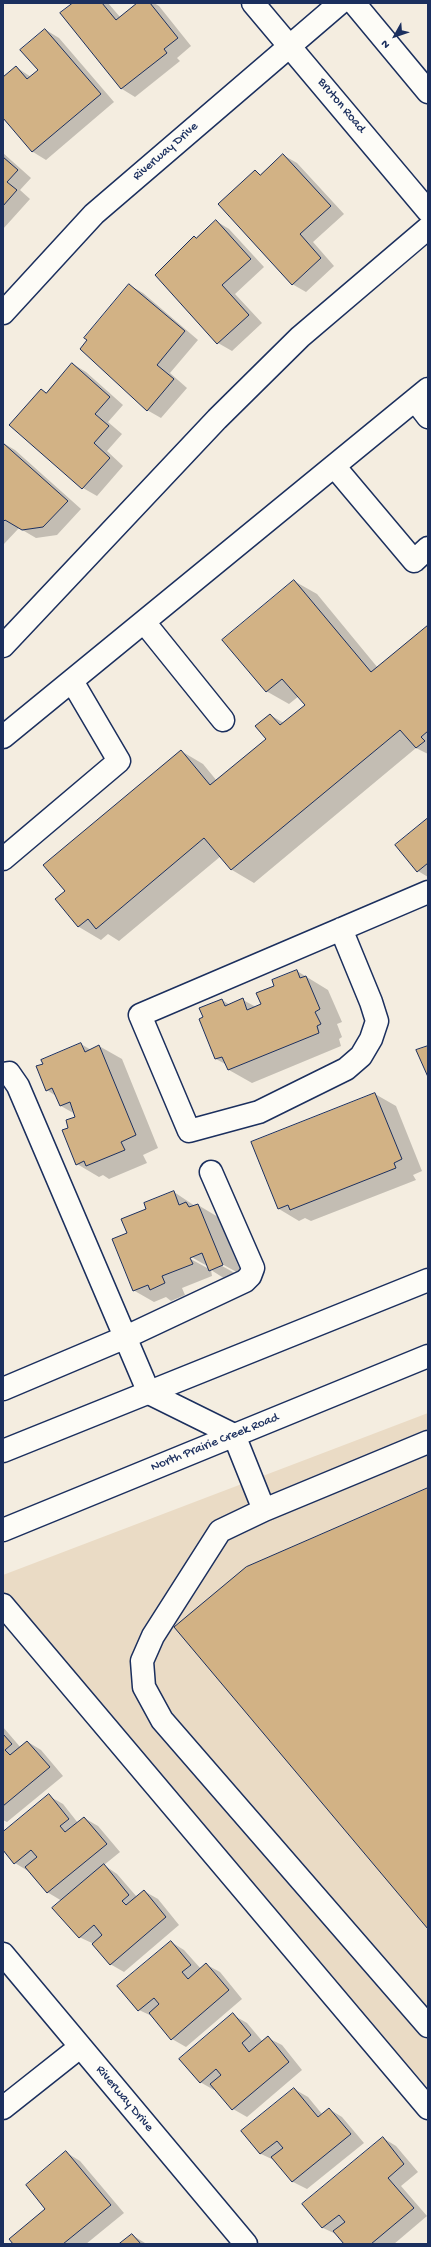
<!DOCTYPE html>
<style>
body{margin:0}
#map{position:relative;width:431px;height:2247px;overflow:hidden;background:#f4ede0;font-family:"Gochi Hand",sans-serif}
canvas{display:block}
.frame{position:absolute;inset:0;border:4px solid #1b2f5e;pointer-events:none}
.north{position:absolute;left:375px;top:16px;width:40px;height:40px;-webkit-text-stroke:3px #fdfcf7;paint-order:stroke;rotate:230deg;font-size:11px;font-weight:700;line-height:16px;text-align:center;color:#1b2f5e}
.north::after{content:'';display:block;margin:auto;width:14px;height:18px;background:#1b2f5e;clip-path:polygon(50% 0,100% 100%,50% 72%,0 100%)}
</style>
<div id="map">
<canvas width="431" height="2247"></canvas>
<div class="frame"></div>
<div class="north">N</div>
</div>
<script>
const context = document.querySelector('canvas').getContext('2d');
context.lineJoin = 'round';
function paint(path, color) {
  context.fillStyle = color;
  context.fill(path, 'evenodd');
}
function trace(path, color, width, dash) {
  context.strokeStyle = color;
  context.lineWidth = width;
  context.lineCap = dash ? 'butt' : 'round';
  context.setLineDash(dash || []);
  context.stroke(path);
}
function label(font, color, halo, rows, align = 'center') {
  context.font = font + ' "Gochi Hand",sans-serif';
  context.lineWidth = 3.5;
  context.setLineDash([]);
  context.textBaseline = 'middle';
  context.strokeStyle = halo;
  context.fillStyle = color;
  for (const [text, x, y, turn = 0] of rows) {
    context.save();
    context.translate(x, y);
    context.rotate((+turn || 0) * Math.PI / 180);
    context.textAlign = isNaN(turn) ? turn : align;
    if (halo) context.strokeText(text, 0, 0);
    context.fillText(text, 0, 0);
    context.restore();
  }
}
const built = new Path2D(`
 M428 1413V2088L3 1602V1575Z`);
const shadow = new Path2D(`
 M74 3H108L120 17 138 3H154L159 6 191 46 177 58 180 61 135 97 122 89 61 14Z
 M46 30 59 38 114 102 46 160 33 152 3 117V78L16 67 31 77 39 70Z
 M3 153 31 178 20 190 30 199 3 229Z
 M283 155 297 163 344 214 313 242 334 266 306 292 292 284 255 171 261 175Z
 M216 221 229 229 264 267 235 294 262 323 232 351 218 343 197 239Z
 M129 285 143 293 198 340 170 373 187 388 161 418 147 410Z
 M73 364 86 372 123 405 108 422 122 434 107 451 123 466 97 496 83 488 10 425 47 394Z
 M3 443 15 450 81 509 57 535 36 538 19 528 3 545Z
 M294 581 317 594 378 668 428 626V754L416 748 254 883 232 870 221 856 119 941 108 934 101 940 79 927 57 899 66 891 181 751 203 764 217 781 267 739 270 715 284 723 306 705 299 696 289 704 266 691Z
 M428 819V877L418 871Z
 M297 971 328 990 342 1022 337 1024 342 1037 339 1039 341 1046 252 1083 229 1070 227 1065 216 1059 204 1017 222 1000 230 1005 243 1000 256 1007 263 1005 276 986Z
 M81 1044 91 1050 99 1046 122 1059 158 1148 143 1155 147 1163 109 1179 103 1175 99 1177 77 1164 70 1128 77 1117 75 1114 61 1106 56 1096 47 1090 44 1064Z
 M375 1094 396 1106 422 1171 413 1175 416 1180 311 1221 305 1218 299 1221 279 1209 252 1143Z
 M174 1192 195 1206 198 1205 218 1217 242 1275 222 1264V1266L242 1277 230 1282 211 1270 212 1276 182 1288 185 1295 171 1301 166 1297 154 1302 133 1290 128 1234 147 1209ZM186 1254 209 1267V1269L185 1256Z
 M3 1727 21 1748 28 1742 41 1750 63 1776 7 1822 3 1820Z
 M49 1796 63 1804 78 1823 84 1818 98 1826 120 1852 104 1865 117 1874 137 1897 144 1891 158 1899 179 1925 124 1972 110 1964 94 1944 79 1937 62 1901 47 1892 28 1871 15 1863 3 1849V1833Z
 M171 1942 184 1950 201 1969 207 1965 220 1972 242 1999 186 2047 172 2039 154 2017 139 2010 119 1986Z
 M233 2015 247 2023 263 2042 268 2038 282 2045 302 2070 247 2117 233 2109 216 2089 214 2090 200 2082Z
 M294 2089 308 2097 322 2114 329 2109 342 2117 364 2143 307 2189 293 2182 276 2161 261 2154 242 2131Z
 M383 2138 396 2146 418 2172 401 2186 427 2216 394 2244H345L338 2235 323 2228 304 2204Z
 M67 2153 80 2161 124 2213 86 2244H14L47 2209Z
 M132 2235 145 2243 146 2244H121Z`);
const building = new Path2D(`
 M73 3H102L116 20 137 3H150L178 38 164 49 167 53 121 89 60 13Z
 M45 29 101 94 32 152 3 118V77L16 66 27 79 38 70 20 50Z
 M283 154 331 206 300 234 321 258 292 285 218 204 255 170 260 175Z
 M3 157 18 170 7 182 17 190 3 206Z
 M216 220 251 259 222 285 249 315 217 344 155 275 194 236 196 238Z
 M129 284 185 331 157 365 174 379 147 411 80 349 87 340 84 338Z
 M72 363 110 397 95 414 109 426 94 443 110 458 82 489 9 425 41 389 46 393Z
 M3 443 68 501 43 527 22 530 5 520 3 522Z
 M294 580 371 672 428 625V731L421 737 425 741 416 748 400 730 231 870 204 838 96 929 88 919 78 927 55 899 65 891 43 865 181 750 210 785 266 739 255 726 270 714 280 725 305 705 282 679 266 692 222 640Z
 M428 818V863L417 872 395 845Z
 M297 970 300 978 306 976 320 1009 315 1012 321 1024 317 1026 319 1033 228 1070 222 1057 215 1059 199 1019 203 1017 199 1008 222 999 225 1006 243 998 247 1010 261 1004 256 993 274 986 272 980Z
 M81 1043 85 1052 99 1045 136 1135 121 1142 125 1150 86 1166 84 1161 76 1165 62 1130 68 1128 66 1120 75 1117 70 1102 60 1106 52 1088 46 1091 36 1066 43 1064 41 1060Z
 M428 1046V1077L416 1050Z
 M375 1093 402 1159 394 1163 396 1168 290 1210 288 1205 278 1209 251 1142Z
 M174 1191 179 1205 186 1202 189 1207 198 1204 223 1265 209 1271 202 1253 190 1258 193 1264 162 1276 165 1283 150 1290 148 1285 133 1291 112 1239 127 1233 121 1219 146 1209 144 1203Z
 M428 1488V1929L174 1627 246 1567Z
 M3 1734 12 1744 5 1750 10 1755 27 1741 50 1767 3 1806Z
 M49 1794 69 1819 60 1826 65 1832 84 1817 107 1844 47 1893 25 1867 37 1857 31 1850 14 1864 3 1850V1832Z
 M104 1864 129 1895 122 1901 126 1905 144 1890 166 1917 110 1965 92 1944 102 1935 94 1925 79 1938 52 1908Z
 M171 1941 191 1965 182 1972 188 1979 206 1963 229 1990 171 2040 149 2013 159 2004 154 1998 138 2011 117 1986Z
 M233 2013 251 2035 242 2043 249 2052 268 2036 289 2062 232 2110 210 2084 221 2075 216 2069 200 2083 179 2059Z
 M294 2088 318 2117 329 2108 351 2134 292 2182 271 2157 283 2148 277 2141 260 2154 241 2131Z
 M383 2137 404 2164 388 2178 414 2208 371 2244H344L333 2231 345 2222 339 2215 322 2228 302 2204Z
 M66 2151 111 2205 63 2244H13L9 2239 45 2209 26 2185Z
 M132 2234 141 2244H119Z`);
const minor = new Path2D(`
 M3 313 94 214 340 3
 M415 400 428 417
 M334 466 414 561 428 548
 M144 622 223 720
 M3 646 217 419 300 337 428 228
 M3 737 428 389
 M3 859 119 761 72 681
 M341 929 371 1002 377 1021 371 1039 361 1056 346 1069 259 1112 189 1131 140 1015 428 892
 M3 1074 9 1073 18 1086 149 1393 234 1435 264 1510
 M3 1389 126 1337 245 1281 250 1276 253 1268 211 1172
 M428 1442 264 1510 220 1531 153 1636 142 1661 144 1687 162 1720 428 2026
 M3 1605 428 2108
 M3 1954 246 2244
 M3 2108 80 2047`);
const major = new Path2D(`
 M253 3 428 211
 M354 3 428 92
 M3 1451 428 1280
 M3 1530 428 1356`);
const streetNames = [
 ["Bruton Road",341,106,50],
 ["Riverway Drive",166,152,-41],
 ["North Prairie Creek Road",215,1443,-22],
 ["Riverway Drive",124,2099,50]
];
paint(built, '#eadbc5');
paint(shadow, '#0003');
paint(building, '#d2b285');
trace(building, '#1b2f5e', 1);
trace(minor, '#1b2f5e', 25);
trace(major, '#1b2f5e', 25);
trace(minor, '#fdfcf7', 22);
trace(major, '#fdfcf7', 22);
label('13px', '#1b2f5e', '#fdfcf7', streetNames);
</script>
